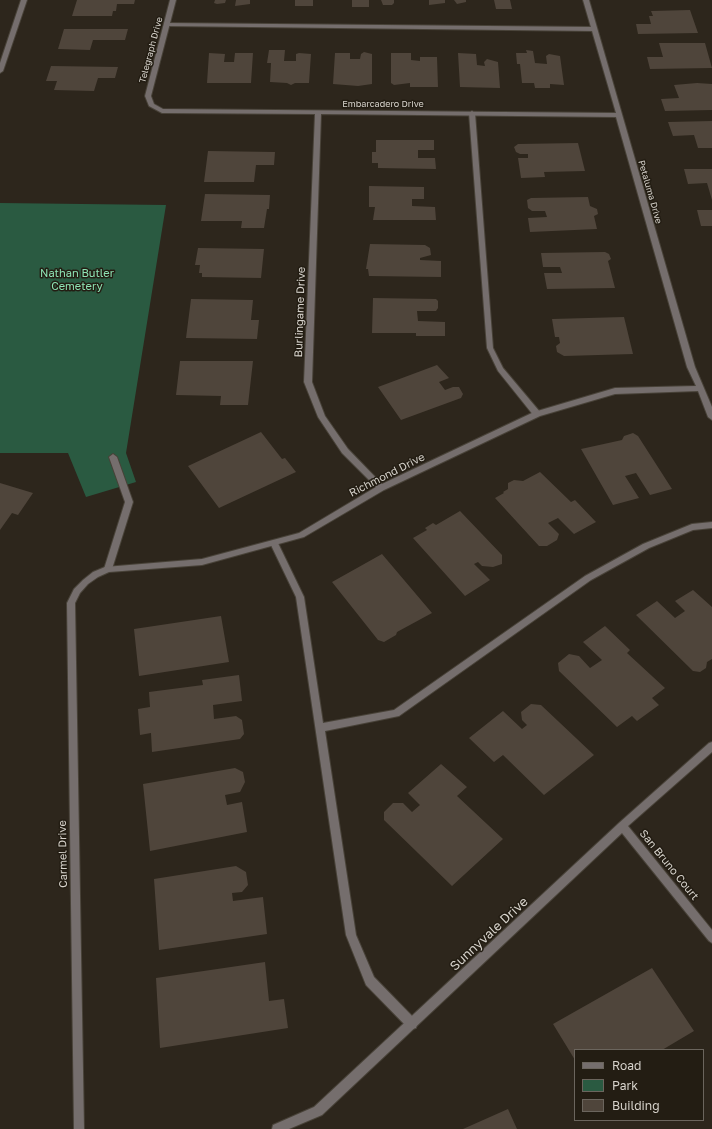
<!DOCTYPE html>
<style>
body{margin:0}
#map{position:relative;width:712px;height:1129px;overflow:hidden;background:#2d261c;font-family:"Golos Text",sans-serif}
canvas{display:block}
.legend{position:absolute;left:574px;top:1049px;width:130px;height:72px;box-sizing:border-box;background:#231d13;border:1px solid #6b655d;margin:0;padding:5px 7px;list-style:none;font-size:12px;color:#d6d2cb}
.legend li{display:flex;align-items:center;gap:8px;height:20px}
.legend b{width:20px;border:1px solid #6b655d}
</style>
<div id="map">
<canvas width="712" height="1129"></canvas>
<ul class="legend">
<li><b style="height:5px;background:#756e6d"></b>Road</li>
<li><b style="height:11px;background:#2a5a41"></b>Park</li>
<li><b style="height:11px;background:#4f453b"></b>Building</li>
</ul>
</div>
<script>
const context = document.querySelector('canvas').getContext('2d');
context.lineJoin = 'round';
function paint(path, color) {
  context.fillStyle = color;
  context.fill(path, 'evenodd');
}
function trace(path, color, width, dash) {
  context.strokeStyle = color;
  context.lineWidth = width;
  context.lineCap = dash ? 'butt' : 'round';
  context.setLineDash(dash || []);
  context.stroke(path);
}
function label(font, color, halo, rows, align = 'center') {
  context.font = font + ' "Golos Text",sans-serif';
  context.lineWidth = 3;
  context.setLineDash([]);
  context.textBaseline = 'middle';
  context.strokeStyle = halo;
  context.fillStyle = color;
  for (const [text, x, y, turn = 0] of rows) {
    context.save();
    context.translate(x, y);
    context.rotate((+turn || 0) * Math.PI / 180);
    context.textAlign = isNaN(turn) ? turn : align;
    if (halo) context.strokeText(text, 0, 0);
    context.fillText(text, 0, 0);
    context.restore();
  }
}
const green = new Path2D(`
 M0 203 166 205 126 453 136 482 86 497 68 453H0Z`);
const building = new Path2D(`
 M77 0H135L134 4H117L116 11H113L112 16H72Z
 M215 0H226L225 3 217 4 214 3Z
 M236 0H250V4L235 6Z
 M295 0H313V6H295Z
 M352 0H369V7H352Z
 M381 0H394V3L392 5H383Z
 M429 0H445V3L429 5Z
 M454 0H466V2L457 4Z
 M494 0H510L512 9H496Z
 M690 10 698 33 638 34 636 24H651L649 16H653L651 11Z
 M64 29H128L125 40H93L90 50 58 49Z
 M659 43H705L712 68 650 69 647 57H663Z
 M269 50H285L284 61H296V54L299 53 311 54 309 83H295L291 85 287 83 270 82 271 63H267Z
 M526 50 533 51 535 63 547 64 546 56 549 54 560 56 564 85 550 84V88H535L534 83H522L520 64H517L516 53H527Z
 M364 52 372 54V84L358 86 333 84 335 53H350V59H360L361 54Z
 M209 53 225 54 224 62H234L235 53H253L251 83H207Z
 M391 53H411V60L420 61V57H437L438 87H410V83L394 85 391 83Z
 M458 53 476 54 477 65 485 66 484 62 487 59 498 62 500 88 460 87Z
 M51 66 118 67 115 78H98L94 91 54 90 57 81H46Z
 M697 83 712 84V110L665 111 661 99 679 98 674 85Z
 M712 121V148H698L694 135 673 136 668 122Z
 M376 140H434V150H418V158H435L436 169 378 168V163H372V152H376Z
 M578 143 585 171 544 172 545 177 521 178 518 158H528V154H520L516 152 514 147 518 144Z
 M208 151 275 152 274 165H256L254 182H204Z
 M684 169H712V200L707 183 688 184Z
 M369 186 424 187V199H412V206L435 207 436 220H373L375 207H369Z
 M205 194 270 195 269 209H267L264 228H241L242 221H201Z
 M588 197 590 206 597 209 598 214 594 216 597 229 530 232 528 218 547 217 545 211H532L528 208 527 200 531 198Z
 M697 210H712V226H701Z
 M370 244 425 245 430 248 431 255 420 258V260L441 261V277L369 276 368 269H366Z
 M198 248 264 249 261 278 202 277V273H199L200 265H195Z
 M605 252 609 254 611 259 608 261 615 288 547 289 544 273H562L560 267H543L541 253Z
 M373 298 436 299 438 301V308L436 311H417L418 321 445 322V336H416V333H372Z
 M191 299 253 300 251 320H259L257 339 186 338Z
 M624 317 633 354 564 356 557 352 556 346 560 343 559 337H555L552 319Z
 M180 361H253L248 405H220L221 396 176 395Z
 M437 365 449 378 439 382 445 390 453 387H459L463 394 461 398 401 420 378 387Z
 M261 432 282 459 285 458 296 472 219 508 188 466Z
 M633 433 638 436 672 489 650 495 636 473 625 476 639 498 613 505 581 449 622 440 624 436Z
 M540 472 571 502 575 500 596 522 574 534 558 518 548 523 559 534 557 540 547 546H539L495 498 504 493 503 492 508 489V483L514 480 523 481Z
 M0 483 33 493 18 515 12 513 0 530Z
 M460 511 502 555V564L493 567 482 566 478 562 474 564 490 580 465 596 413 538 427 530 425 528 433 523 436 525Z
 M382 554 432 613 397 632 396 635 384 642 378 640 332 582Z
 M693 590 712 607V659L707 662 706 668 700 672 693 671 636 615 657 601 675 618 685 611 675 601Z
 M221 616 229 662 139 676 134 629Z
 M605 626 630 650 627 653 665 688 652 698 659 705 637 721 632 716 617 727 559 671 558 663 569 654 579 656 590 668 602 660 583 642Z
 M239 675 242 701 213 705 214 719 236 716 242 720 244 734 240 739 152 752 151 733 140 735 138 709 150 707 149 692 203 685 202 680Z
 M531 704 541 705 594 755 544 795 503 755 494 762 469 738 503 711 522 729 527 725 522 720 521 712Z
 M441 764 467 787 457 796 503 839 452 886 384 820V812L393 803H403L412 812 420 805 408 793Z
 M235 768 243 772 245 782 240 792 225 795 227 805 242 802 247 832 150 851 143 784Z
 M236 866 246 872 248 885 242 892 232 893 233 901 263 897 267 934 159 950 154 879Z
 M265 962 269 1001 284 999 288 1028 160 1048 156 978Z
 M652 968 694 1031 662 1050H575V1060L553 1024Z
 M508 1109 517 1129H463Z`);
const service = new Path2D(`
 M21 0H27L3 71 0 73V63Z
 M167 23 594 27 597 29 594 31 165 26V24Z
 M472 111 475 113 493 348 503 368 540 412 541 414 537 417 534 416 498 371 487 348 469 113Z
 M113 454 117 457 133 502 112 569 111 571H105L104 569 125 502 109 457Z
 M712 522V528L693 530 649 548 591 580 399 716 325 731 356 935 374 977 416 1020 417 1024 416 1028 412 1029 408 1028 366 985 346 935 296 597 270 543 271 541H277L304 597 323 723 394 710 585 576 643 544 692 524Z`);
const minor = new Path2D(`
 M170 0H176L151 96 154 104 163 109 616 113 583 0H589L695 367 712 407V420L708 417 698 391 615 394 540 416 384 490 304 537 202 565 109 572 98 577 88 584 80 593 75 603 84 1129H74L67 603 74 589 83 580 93 572 105 567 202 559 299 533 376 487 342 453 318 417 304 382 315 114 162 113 149 106 145 96ZM321 114 616 117 687 367 696 386 615 388 534 412 382 484 348 449 325 416 312 382Z
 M712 742V752L628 826 712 930V943L709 941 622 833 322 1115 289 1129H272L273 1125 314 1107 619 823 709 743Z`);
const farStreetnames = [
 ["Telegraph Drive",151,50,-75],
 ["Embarcadero Drive",383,104],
 ["Petaluma Drive",650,192,74]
];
const parkNames = [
 ["Nathan Butler",77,274],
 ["Cemetery",77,287]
];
const streetNames = [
 ["Burlingame Drive",300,312,-88],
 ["Richmond Drive",387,475,-27],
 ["Carmel Drive",63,854,-91],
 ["San Bruno Court",669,865,51]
];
const nearStreetnames = [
 ["Sunnyvale Drive",489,934,-43]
];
paint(green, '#2a5a41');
paint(building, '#4f453b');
trace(service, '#484238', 2);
trace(minor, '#484238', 2);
paint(service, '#756e6d');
paint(minor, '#756e6d');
label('9px', '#d6d2cb', '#231d13', farStreetnames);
label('11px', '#8de3b4', '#231d13', parkNames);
label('11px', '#d6d2cb', '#231d13', streetNames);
label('13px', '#d6d2cb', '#231d13', nearStreetnames);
</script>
